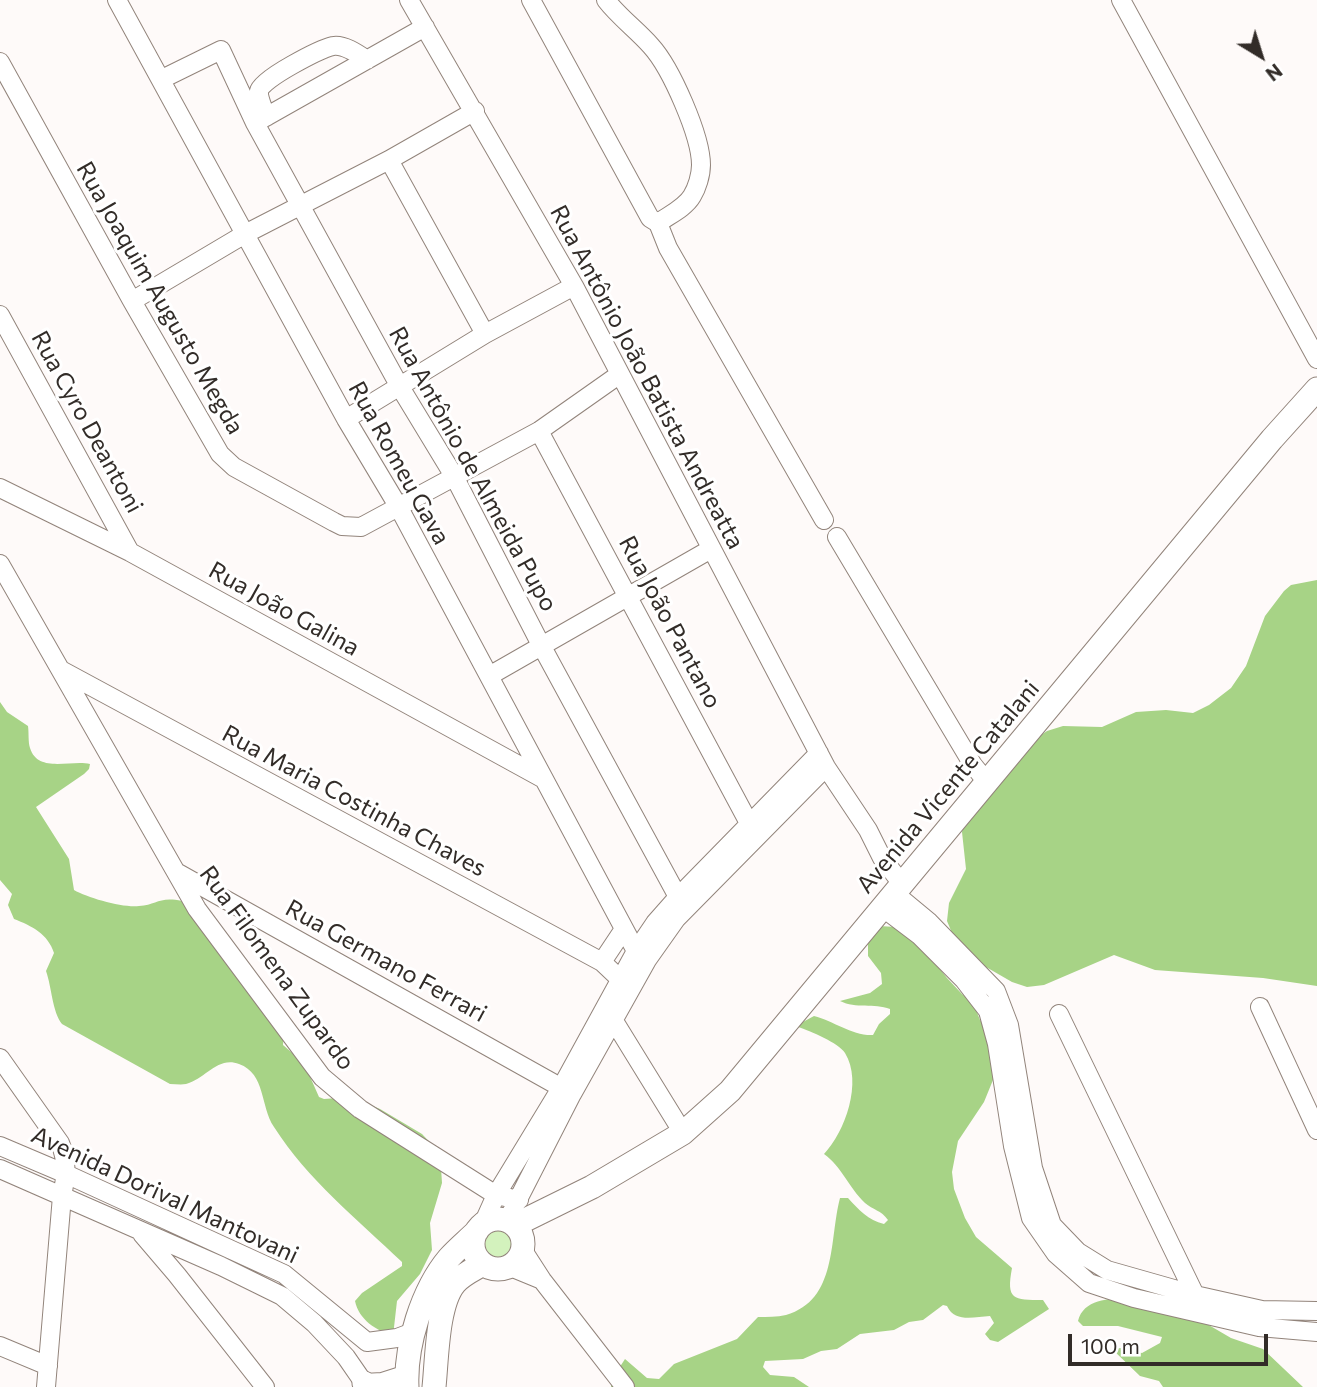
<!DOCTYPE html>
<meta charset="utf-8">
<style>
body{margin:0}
#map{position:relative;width:1317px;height:1387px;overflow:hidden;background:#fefaf9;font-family:Commissioner,sans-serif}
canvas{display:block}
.north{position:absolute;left:1226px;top:21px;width:70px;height:70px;-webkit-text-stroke:5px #fff;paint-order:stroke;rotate:142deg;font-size:19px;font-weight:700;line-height:28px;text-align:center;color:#322c28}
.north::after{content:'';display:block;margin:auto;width:24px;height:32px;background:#322c28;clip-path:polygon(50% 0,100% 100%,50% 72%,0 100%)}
.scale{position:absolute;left:1068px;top:1334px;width:200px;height:32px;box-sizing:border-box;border:4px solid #322c28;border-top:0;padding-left:9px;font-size:21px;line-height:24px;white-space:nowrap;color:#322c28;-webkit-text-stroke:5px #fff;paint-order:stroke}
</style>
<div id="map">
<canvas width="1317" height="1387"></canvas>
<div class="north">N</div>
<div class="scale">100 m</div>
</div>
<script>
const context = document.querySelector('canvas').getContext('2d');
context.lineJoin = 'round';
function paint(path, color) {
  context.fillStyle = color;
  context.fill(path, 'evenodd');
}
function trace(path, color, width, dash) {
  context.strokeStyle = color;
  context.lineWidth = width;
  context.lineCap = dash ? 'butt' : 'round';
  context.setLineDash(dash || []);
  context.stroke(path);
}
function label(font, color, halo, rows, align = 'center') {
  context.font = font + ' Commissioner,sans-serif';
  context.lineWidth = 6;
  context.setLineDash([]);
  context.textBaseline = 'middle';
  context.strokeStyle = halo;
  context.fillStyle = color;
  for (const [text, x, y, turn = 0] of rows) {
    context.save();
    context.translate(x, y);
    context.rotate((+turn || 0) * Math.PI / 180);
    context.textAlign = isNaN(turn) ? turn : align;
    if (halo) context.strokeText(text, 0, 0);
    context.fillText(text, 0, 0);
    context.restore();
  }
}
const green = new Path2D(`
 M482 1244a15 15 0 1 1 30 0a15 15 0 1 1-30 0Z`);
const forest = new Path2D(`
 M1317 580V986L1263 978 1155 970 1114 955 1044 985 1027 987 1012 982 986 967 970 954 952 933 947 921 949 903 966 869 962 832 966 813 1029 743 1047 731 1063 726 1102 727 1136 712 1166 710 1193 713 1209 705 1231 688 1246 666 1265 616 1284 591 1291 585Z
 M0 702 7 712 28 726C29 733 28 742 30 748 38 774 72 759 90 764L89 769 84 774 36 807 69 859 74 890C88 898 123 908 139 906 157 905 159 896 182 901L284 1030 283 1045 304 1063 319 1097 324 1099 352 1097 380 1109 422 1134 440 1153 442 1183 430 1223 432 1250 420 1274 397 1301 393 1336C376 1330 359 1320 355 1301L362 1293 402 1266V1262C358 1220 307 1179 274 1127 260 1106 266 1074 239 1064 217 1056 206 1079 186 1084 181 1085 175 1084 170 1084L62 1024C52 1011 52 988 46 971L54 953C48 934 32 926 14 919L8 905 12 894 0 880Z
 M879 926 896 927 915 937 947 978 962 994 973 1002 980 1020 994 1035 995 1058 993 1080 984 1102 958 1141 952 1172 954 1189 965 1218 976 1237 1012 1268C1006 1300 1013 1300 1043 1300L1049 1309 998 1342 990 1340 985 1334 994 1323 990 1316C974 1317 955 1323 947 1306L943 1305 923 1320 909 1322 894 1330 860 1334 837 1349 821 1351 803 1359 765 1361 763 1367 770 1375 794 1377 809 1387H611L612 1379 625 1359 647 1378 659 1379 674 1364 737 1339 758 1317C767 1317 777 1317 786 1315 838 1300 829 1239 840 1198H848C859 1210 868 1220 884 1224L888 1220C881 1210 873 1210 865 1203 849 1188 842 1167 824 1154 845 1132 863 1082 845 1053 839 1043 810 1031 798 1027L801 1023 814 1016C834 1021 852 1036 873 1035L879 1024 890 1014V1009C874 1003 856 1009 840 1001L870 993 882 984 881 973 868 956V941Z
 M1149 1298 1193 1321 1207 1324 1231 1338 1263 1349 1303 1387H1163L1159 1381 1140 1376 1113 1350 1120 1348 1142 1353 1160 1343 1162 1337 1118 1326H1083L1078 1321C1085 1293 1126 1299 1149 1298Z`);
const minor = new Path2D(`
 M117 0 346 419 398 506 636 951 647 960
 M409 0 574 286 826 767 868 830 882 858 902 884
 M531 0 650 218 658 223C669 215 685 208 692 196 697 188 701 175 701 165 701 136 671 68 651 46 637 30 619 17 606 0
 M1121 0 1317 359
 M0 62 132 301 220 454 234 467 334 522 342 526 361 527 539 431 620 374
 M162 79 221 50 255 123 400 387 454 476 541 645 678 897 688 907
 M266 117C264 109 258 98 259 91 261 79 320 49 333 46 344 44 358 54 367 60
 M255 123 425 27
 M389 160 485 334
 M658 223 668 248 824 520
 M132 301 245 234 389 160 475 111
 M0 315 130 552
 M346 419 485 334 574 286
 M539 431 750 825 756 832
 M0 488 130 552 542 778
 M837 537 973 765 987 782
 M0 564 197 909 322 1077 360 1109 496 1195 519 1200
 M61 670 602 962 621 980
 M489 676 711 549
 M178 873 569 1092
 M894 893 929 922 996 991 1009 1025 1033 1168 1052 1225 1078 1252 1107 1270 1195 1295 1262 1310 1317 1311
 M882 907 919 935 964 980 988 1011 997 1044 1013 1146 1031 1218 1056 1254 1089 1283 1134 1298 1259 1327 1317 1332
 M602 962 624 929
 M1260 1007 1317 1130
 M1059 1014 1195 1295 1194 1302
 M614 1021 683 1133
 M0 1058 60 1143C68 1162 66 1177 62 1196L46 1387
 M0 1146 66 1174 284 1274 367 1342 397 1338 413 1332
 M0 1169 221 1266 282 1296 314 1323 346 1357 364 1383 382 1382 407 1374
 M507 1221 572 1094 647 960 676 919 826 767
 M483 1224 496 1195 561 1088 636 951 655 923 678 897 819 753
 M142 1234 177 1275 265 1387
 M522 1249 542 1280 625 1387
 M508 1266 542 1280
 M0 1346 48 1366`);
const major = new Path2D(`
 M473 1244a25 25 0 1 1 50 0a25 25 0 1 1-50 0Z
 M515 1225 592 1187 683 1133 730 1091 1272 439 1317 389
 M364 1383 367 1387
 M407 1387C405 1346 422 1290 449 1258 458 1248 468 1240 477 1231
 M434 1387C437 1359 437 1304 455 1283 463 1274 473 1270 483 1264`);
const streetNames = [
 ["Rua Joaquim Augusto Megda",160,298,60],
 ["Rua Antônio João Batista Andreatta",647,377,62],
 ["Rua Cyro Deantoni",87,422,61],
 ["Rua Romeu Gava",399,463,61],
 ["Rua Antônio de Almeida Pupo",473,469,61],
 ["Rua João Galina",284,609,29],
 ["Rua João Pantano",670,622,62],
 ["Avenida Vicente Catalani",948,787,-50],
 ["Rua Maria Costinha Chaves",354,801,28],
 ["Rua Germano Ferrari",386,961,29],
 ["Rua Filomena Zupardo",277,968,54],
 ["Avenida Dorival Mantovani",165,1195,25]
];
paint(green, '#d3f2bd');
paint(forest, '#a7d386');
trace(minor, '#92847b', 20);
trace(major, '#92847b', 25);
trace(minor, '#fff', 18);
trace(major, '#fff', 23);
label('24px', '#322c28', '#fff', streetNames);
</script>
